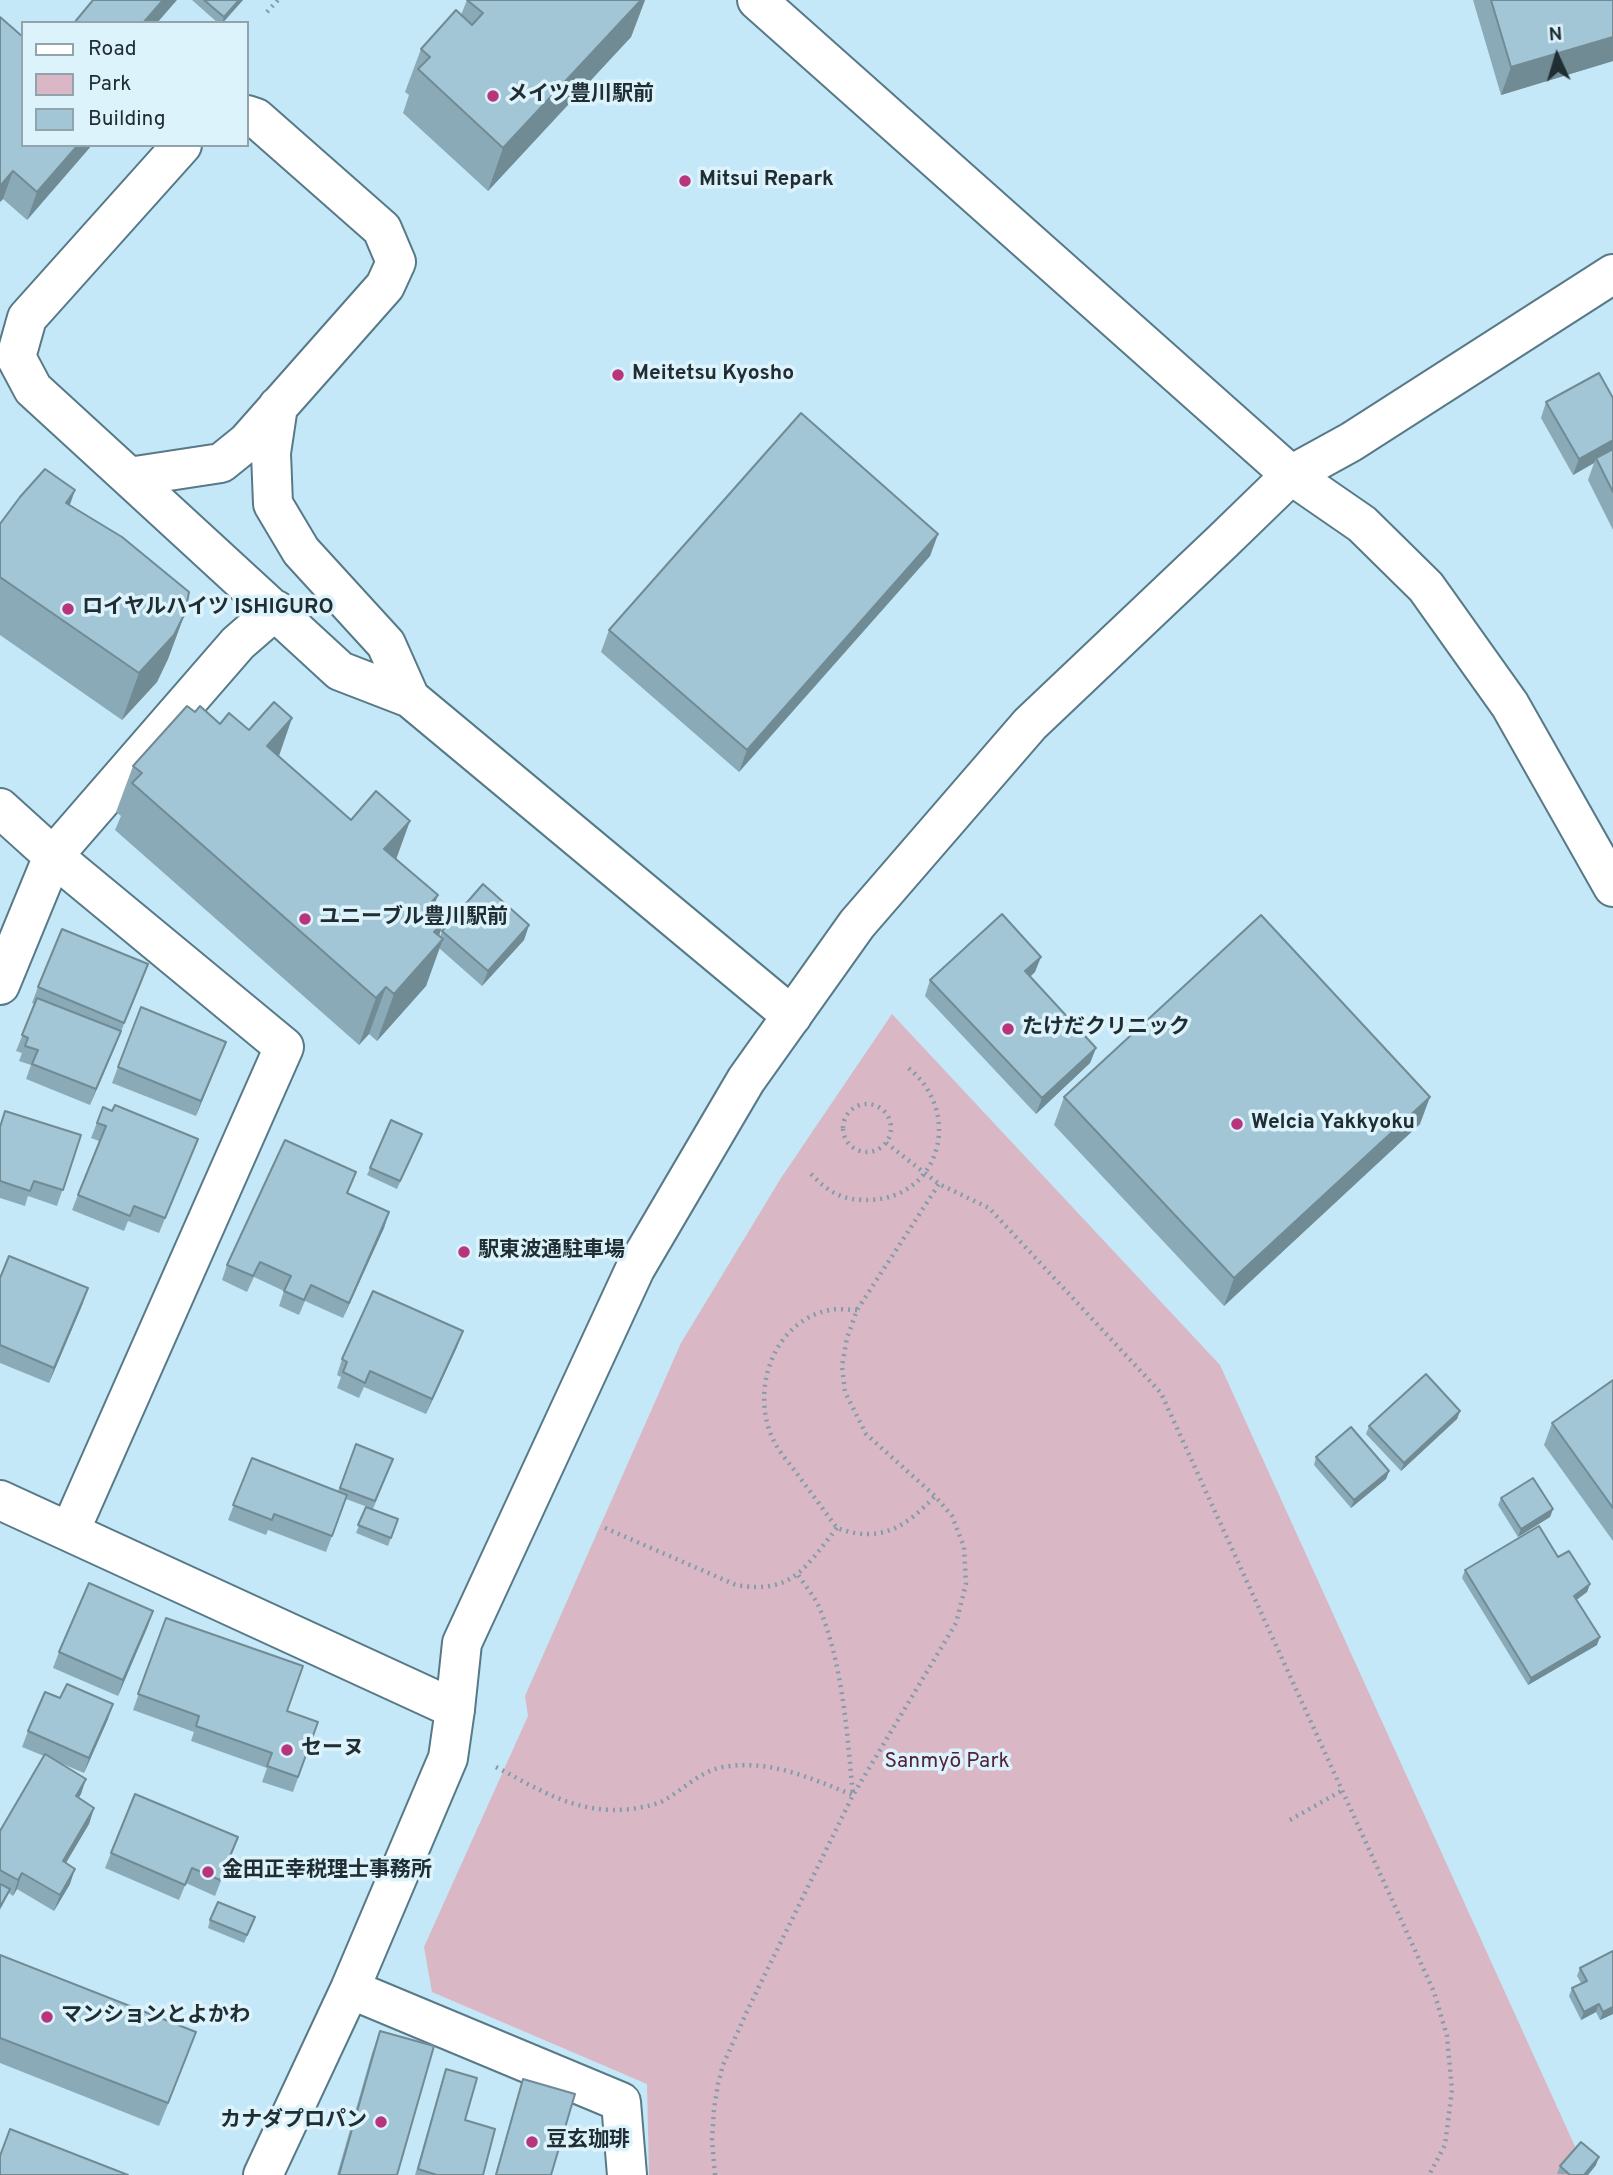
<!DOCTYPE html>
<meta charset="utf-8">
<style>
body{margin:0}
#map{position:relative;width:1613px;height:2175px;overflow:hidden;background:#c4e8f8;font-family:Overpass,sans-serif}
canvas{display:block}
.legend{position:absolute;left:21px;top:21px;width:228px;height:126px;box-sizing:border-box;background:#ddf3fc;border:2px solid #91a4ac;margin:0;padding:9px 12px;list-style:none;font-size:21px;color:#202e34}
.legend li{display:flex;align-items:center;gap:14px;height:35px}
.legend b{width:35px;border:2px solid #91a4ac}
.north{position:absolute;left:1522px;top:21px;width:70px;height:70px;-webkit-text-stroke:5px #ddf3fc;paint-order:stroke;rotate:356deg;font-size:19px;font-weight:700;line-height:28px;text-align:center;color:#202e34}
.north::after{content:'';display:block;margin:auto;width:24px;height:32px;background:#202e34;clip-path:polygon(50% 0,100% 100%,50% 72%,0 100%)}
</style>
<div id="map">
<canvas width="1613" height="2175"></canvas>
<ul class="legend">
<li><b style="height:9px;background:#fff"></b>Road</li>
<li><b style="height:19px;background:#d9b7c5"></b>Park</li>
<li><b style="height:19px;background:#a2c6d5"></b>Building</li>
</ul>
<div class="north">N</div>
</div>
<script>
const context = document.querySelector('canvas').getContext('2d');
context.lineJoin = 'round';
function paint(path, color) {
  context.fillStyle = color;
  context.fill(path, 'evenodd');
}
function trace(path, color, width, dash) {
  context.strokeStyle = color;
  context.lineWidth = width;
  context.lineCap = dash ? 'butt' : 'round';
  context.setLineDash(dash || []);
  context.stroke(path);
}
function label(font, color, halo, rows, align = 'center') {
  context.font = font + ' Overpass,"Noto Sans JP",sans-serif';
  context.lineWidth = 7;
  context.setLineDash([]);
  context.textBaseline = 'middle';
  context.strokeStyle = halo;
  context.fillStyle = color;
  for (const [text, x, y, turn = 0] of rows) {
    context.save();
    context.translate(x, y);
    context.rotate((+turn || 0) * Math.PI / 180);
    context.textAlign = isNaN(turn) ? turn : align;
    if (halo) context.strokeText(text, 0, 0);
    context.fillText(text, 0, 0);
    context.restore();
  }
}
const green = new Path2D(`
 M892 1014 1220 1365 1588 2175H649L647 2084 432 1992 424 1947 528 1716 525 1696 681 1343 781 1178Z`);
const path = new Path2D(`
 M267 12 278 0
 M843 1128a24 24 0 1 1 48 0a24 24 0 1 1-48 0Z
 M886 1143 939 1184 989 1208 1161 1393 1434 1992 1447 2036 1452 2090 1445 2145 1429 2175
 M811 1174C819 1182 827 1190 837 1194 846 1199 858 1200 869 1200 941 1198 964 1111 907 1067
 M857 1310C848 1310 838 1308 830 1310 771 1321 748 1396 776 1445 781 1454 789 1463 795 1471 809 1490 823 1509 837 1528 880 1544 906 1527 935 1496
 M605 1528 736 1585C793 1595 805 1567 837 1528
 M496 1767C542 1791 577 1815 632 1809 642 1807 653 1806 663 1801 683 1790 700 1771 723 1767 770 1759 810 1778 853 1795 847 1733 843 1665 819 1607 814 1596 805 1585 798 1575
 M1290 1820 1343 1790
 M715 2175 712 2140 714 2109 718 2084 723 2065 748 2009 853 1795 956 1623 966 1584 964 1547 952 1516 935 1496 866 1434 845 1392 842 1366 847 1338 857 1310 939 1184`);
const minor = new Path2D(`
 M757 0 1291 475 1362 524 1426 587 1510 705 1613 887
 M182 145 27 318 16 357 33 389 129 477 221 463 247 442 385 286 396 262 382 229 256 118 247 115
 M278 406 271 453 273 504 301 551 386 644 410 698
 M129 477 340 671 410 698 792 1016
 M0 808 53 856 284 1047 70 1531
 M0 985 53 856 238 643 276 610
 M0 1500 455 1709 448 1758 350 1989 263 2175
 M350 1989 621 2102 627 2175`);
const tertiary = new Path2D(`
 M455 1709 462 1643 635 1269 746 1080 857 924 1030 724 1223 541 1291 475 1351 442 1613 274`);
const wall = new Path2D(`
 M192 0H243L223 23H218Z
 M467 0H645L631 37 488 191 403 113 409 95 405 92 421 49 461 15Z
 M1473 0H1613V61L1501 95Z
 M23 145H92L27 220 3 199 0 202Z
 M1613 398V530L1588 480 1594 463 1573 475 1541 418 1546 402Z
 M75 490 70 505 185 613 168 659 157 682 122 720 0 635V524Z
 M938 534 930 556 739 772 601 652 609 630Z
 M195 712 220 724 249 730 292 718 279 756 396 859 432 910 439 936 440 937 442 931 529 925 524 940 482 986 439 948 426 986 377 1041 369 1034 359 1045 115 830 121 816 116 812 133 766Z
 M1035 972 1030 977 1096 1048 1090 1063 1036 1114 925 996 930 980Z
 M143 979 90 1105 26 1079 31 1065 19 1061 22 1053 16 1051 35 1004 32 1003 38 987Z
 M220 1057 196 1116 112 1083 118 1067Z
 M1064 1097 1420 1124 1224 1306 1054 1125Z
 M103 1107 192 1154 159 1233 128 1221 124 1231 72 1210 99 1141 91 1138Z
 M0 1126 81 1135 57 1206 28 1196 25 1206 0 1198Z
 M422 1134 397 1189 367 1175 370 1168Z
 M356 1172 348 1193 389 1212 384 1228 343 1318 305 1301 299 1315 279 1306 284 1291 254 1277 247 1292 222 1280 227 1265Z
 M0 1278 83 1303 49 1383 0 1363Z
 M457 1347 426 1414 364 1387 359 1398 337 1388 341 1377 337 1375 342 1359Z
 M1613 1380V1541L1544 1445 1552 1423Z
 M1460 1411 1457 1419 1401 1471 1366 1434 1369 1426Z
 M356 1444 393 1459 373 1509 346 1499 326 1552 268 1530 266 1535 228 1520 252 1458 338 1491Z
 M1316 1457 1389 1471 1386 1479 1351 1508 1314 1465Z
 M1501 1498 1553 1509 1550 1517 1518 1537 1498 1505Z
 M366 1507 398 1519 388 1546 356 1533Z
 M1558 1557 1590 1584 1587 1592 1576 1600 1597 1645 1528 1685 1462 1578 1465 1570Z
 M153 1611 118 1696 53 1668 59 1652Z
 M166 1618 287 1711 318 1722 293 1792 262 1782 267 1768 191 1741 194 1732 133 1710Z
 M108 1719 84 1773 58 1762 81 1794 78 1798 94 1808 89 1824 66 1863 70 1884 54 1911 17 1889 13 1896 9 1893 0 1910V1831L44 1756 22 1747 28 1731Z
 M238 1837 215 1896 186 1883 179 1900 105 1868 111 1853Z
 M210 1920 252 1925 244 1943 208 1928Z
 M1613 1951V2014L1600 2020 1596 2012 1581 2020 1569 1996 1572 1988 1581 1983 1577 1976 1580 1968Z
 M0 1955 188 2054 159 2126 0 2063Z
 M380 2031 397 2175H337L372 2053Z
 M446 2069 465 2120 483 2175H415L441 2084Z
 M523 2079 551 2175H495L518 2094Z
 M1596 2165 1588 2175 1557 2174 1560 2166Z`);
const shadedWall = new Path2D(`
 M163 0H177L157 23H143Z
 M239 0H243L222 23 224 17Z
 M641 0H645L631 37 488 191 503 148Z
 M1613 37V61L1501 95 1511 67Z
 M78 145H92L27 220 37 192Z
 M13 171 3 199 0 202V186Z
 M1613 440V453L1596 458 1594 463 1573 475 1579 459Z
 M75 490 58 536 66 503Z
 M938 534 930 556 739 772 747 750Z
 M185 613 168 659 157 682 122 720 139 673Z
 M292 718 276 764 267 746Z
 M410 821 393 868 384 849Z
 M438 895 421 942 428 906Z
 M444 921 435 948 443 939 426 986 377 1041 394 994 434 932Z
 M529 925 524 940 482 986 488 971Z
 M1041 957 1035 972 1019 986 1025 971Z
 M386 987 369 1034 359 1045 376 998Z
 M121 1031 115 1047 90 1105 96 1089Z
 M226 1042 220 1057 196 1116 201 1101Z
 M1096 1048 1090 1063 1036 1114 1042 1098Z
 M1430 1097 1420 1124 1224 1306 1234 1278Z
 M389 1212 384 1228 343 1318 349 1303Z
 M88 1288 83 1303 49 1383 54 1368Z
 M463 1331 457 1347 426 1414 432 1399Z
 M1460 1411 1457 1419 1401 1471 1404 1463Z
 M1389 1471 1386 1479 1351 1508 1354 1500Z
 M1553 1509 1550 1517 1518 1537 1521 1529Z
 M1590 1584 1587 1592 1571 1604 1574 1596Z
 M153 1611 148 1626 118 1696 123 1680Z
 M1600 1637 1597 1645 1528 1685 1531 1678Z
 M113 1704 108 1719 84 1773 89 1758Z
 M86 1779 81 1794 70 1812 76 1796Z
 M94 1808 89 1824 58 1876 63 1861Z
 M75 1869 70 1884 54 1911 60 1895Z
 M22 1873 17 1889 13 1896 18 1880Z
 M1599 2004 1596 2012 1581 2020 1584 2012Z
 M1613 2007V2014L1600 2020 1603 2012Z
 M196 2032 188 2054 159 2126 168 2103Z
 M1599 2157 1596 2165 1588 2175H1584Z`);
const building = new Path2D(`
 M93 0H163L143 23H74Z
 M204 0H239L224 17Z
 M467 0H641L503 148 418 69 430 57 421 49 456 10 472 25 483 13Z
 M1491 0H1613V37L1511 67Z
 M0 17 23 37V145H78L37 192 13 171 0 186Z
 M1599 373 1613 398V440L1579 459 1546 402Z
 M801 413 938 534 747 750 609 630Z
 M1613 449V492L1596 458Z
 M45 469 75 490 66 503 122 537 189 592 185 613 174 635 139 673 0 577V524L20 497Z
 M274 702 292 718 267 746 351 820 376 791 410 821 384 849 438 895 428 906 444 921 434 932 443 939 394 994 386 987 376 998 132 783 142 773 133 766 187 706 195 712 200 706 220 724 229 713 249 730Z
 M483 884 529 925 488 971 442 931Z
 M1002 914 1041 957 1025 971 1096 1048 1042 1098 930 980Z
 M1261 915 1430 1097 1234 1278 1064 1097Z
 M62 929 148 964 124 1023 38 987Z
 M37 998 121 1031 96 1089 32 1064 38 1050 25 1046 28 1038 22 1035Z
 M141 1007 226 1042 201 1101 118 1067Z
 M115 1105 198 1139 165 1218 134 1206 130 1216 78 1195 106 1126 97 1123 103 1107 112 1111Z
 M5 1111 81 1135 63 1190 34 1181 30 1191 0 1181V1127Z
 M391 1120 422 1134 400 1181 370 1168Z
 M285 1140 356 1172 347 1193 389 1212 349 1303 311 1285 304 1300 284 1291 291 1276 260 1262 253 1276 227 1265Z
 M9 1256 88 1288 54 1368 0 1345V1278Z
 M373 1291 463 1331 432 1399 370 1371 365 1383 343 1372 347 1362 342 1359Z
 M1426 1374 1460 1411 1404 1463 1369 1426Z
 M1613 1380V1508L1552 1423Z
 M1351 1427 1389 1471 1354 1500 1316 1457Z
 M356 1444 393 1459 375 1501 340 1488Z
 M252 1458 347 1495 332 1536 274 1514 272 1520 233 1505Z
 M1533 1478 1553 1509 1521 1529 1501 1498Z
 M366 1507 398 1519 391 1538 358 1525Z
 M1539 1526 1558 1557 1569 1551 1590 1584 1574 1596 1600 1637 1531 1678 1465 1570Z
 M89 1583 153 1611 123 1680 59 1652Z
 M166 1618 303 1666 287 1711 318 1722 298 1777 267 1766 272 1753 196 1726 199 1716 138 1694Z
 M67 1684 113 1704 89 1758 28 1731 45 1692 60 1698Z
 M45 1754 86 1779 76 1796 94 1808 63 1861 75 1869 60 1895 22 1873 18 1880 0 1870V1831Z
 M135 1794 238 1837 220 1880 192 1868 185 1885 111 1853Z
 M0 1884 10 1889 0 1907Z
 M218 1902 255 1917 247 1935 210 1920Z
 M1613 1951V2007L1603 2012 1599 2004 1584 2012 1572 1988 1587 1981 1580 1968Z
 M0 1955 196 2032 168 2103 0 2038Z
 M380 2031 434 2046 397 2175H339Z
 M446 2069 477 2078 465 2120 495 2129 483 2175H437L418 2169Z
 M523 2079 575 2094 551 2175H496Z
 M10 2129 128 2175H0V2156Z
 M1581 2142 1599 2157 1584 2175H1570L1560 2166Z`);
const markers = [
 [493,96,7,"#b7357d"],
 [685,181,7,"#b7357d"],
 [618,375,7,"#b7357d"],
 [68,609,7,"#b7357d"],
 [305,919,7,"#b7357d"],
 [1008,1029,7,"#b7357d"],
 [1237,1124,7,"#b7357d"],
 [464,1252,7,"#b7357d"],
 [287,1750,7,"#b7357d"],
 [208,1872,7,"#b7357d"],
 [47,2017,7,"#b7357d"],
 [381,2122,7,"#b7357d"],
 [532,2142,7,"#b7357d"]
];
const poiNames = [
 ["メイツ豊川駅前",507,96],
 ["Mitsui Repark",699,181],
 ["Meitetsu Kyosho",632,375],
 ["ロイヤルハイツ ISHIGURO",82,609],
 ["ユニーブル豊川駅前",319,919],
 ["たけだクリニック",1022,1029],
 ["Welcia Yakkyoku",1251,1124],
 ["駅東波通駐車場",478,1252],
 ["セーヌ",301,1750],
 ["金田正幸税理士事務所",222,1872],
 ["マンションとよかわ",61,2017],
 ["カナダプロパン",367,2122,"right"],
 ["豆玄珈琲",546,2142]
];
const parkNames = [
 ["Sanmyō Park",947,1763]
];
paint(green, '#d9b7c5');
trace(minor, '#587987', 42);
trace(tertiary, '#587987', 42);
trace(path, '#829da9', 4.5, [2, 5]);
trace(minor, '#fff', 38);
trace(tertiary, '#fff', 38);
paint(wall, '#8baab7');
paint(shadedWall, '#718b95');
paint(building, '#a2c6d5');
trace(building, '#718b95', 2);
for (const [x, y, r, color] of markers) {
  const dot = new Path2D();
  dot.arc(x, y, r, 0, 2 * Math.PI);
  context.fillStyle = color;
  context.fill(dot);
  trace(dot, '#ddf3fc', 2.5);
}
label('bold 21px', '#202e34', '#ddf3fc', poiNames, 'left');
label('21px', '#54203b', '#ddf3fc', parkNames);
</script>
